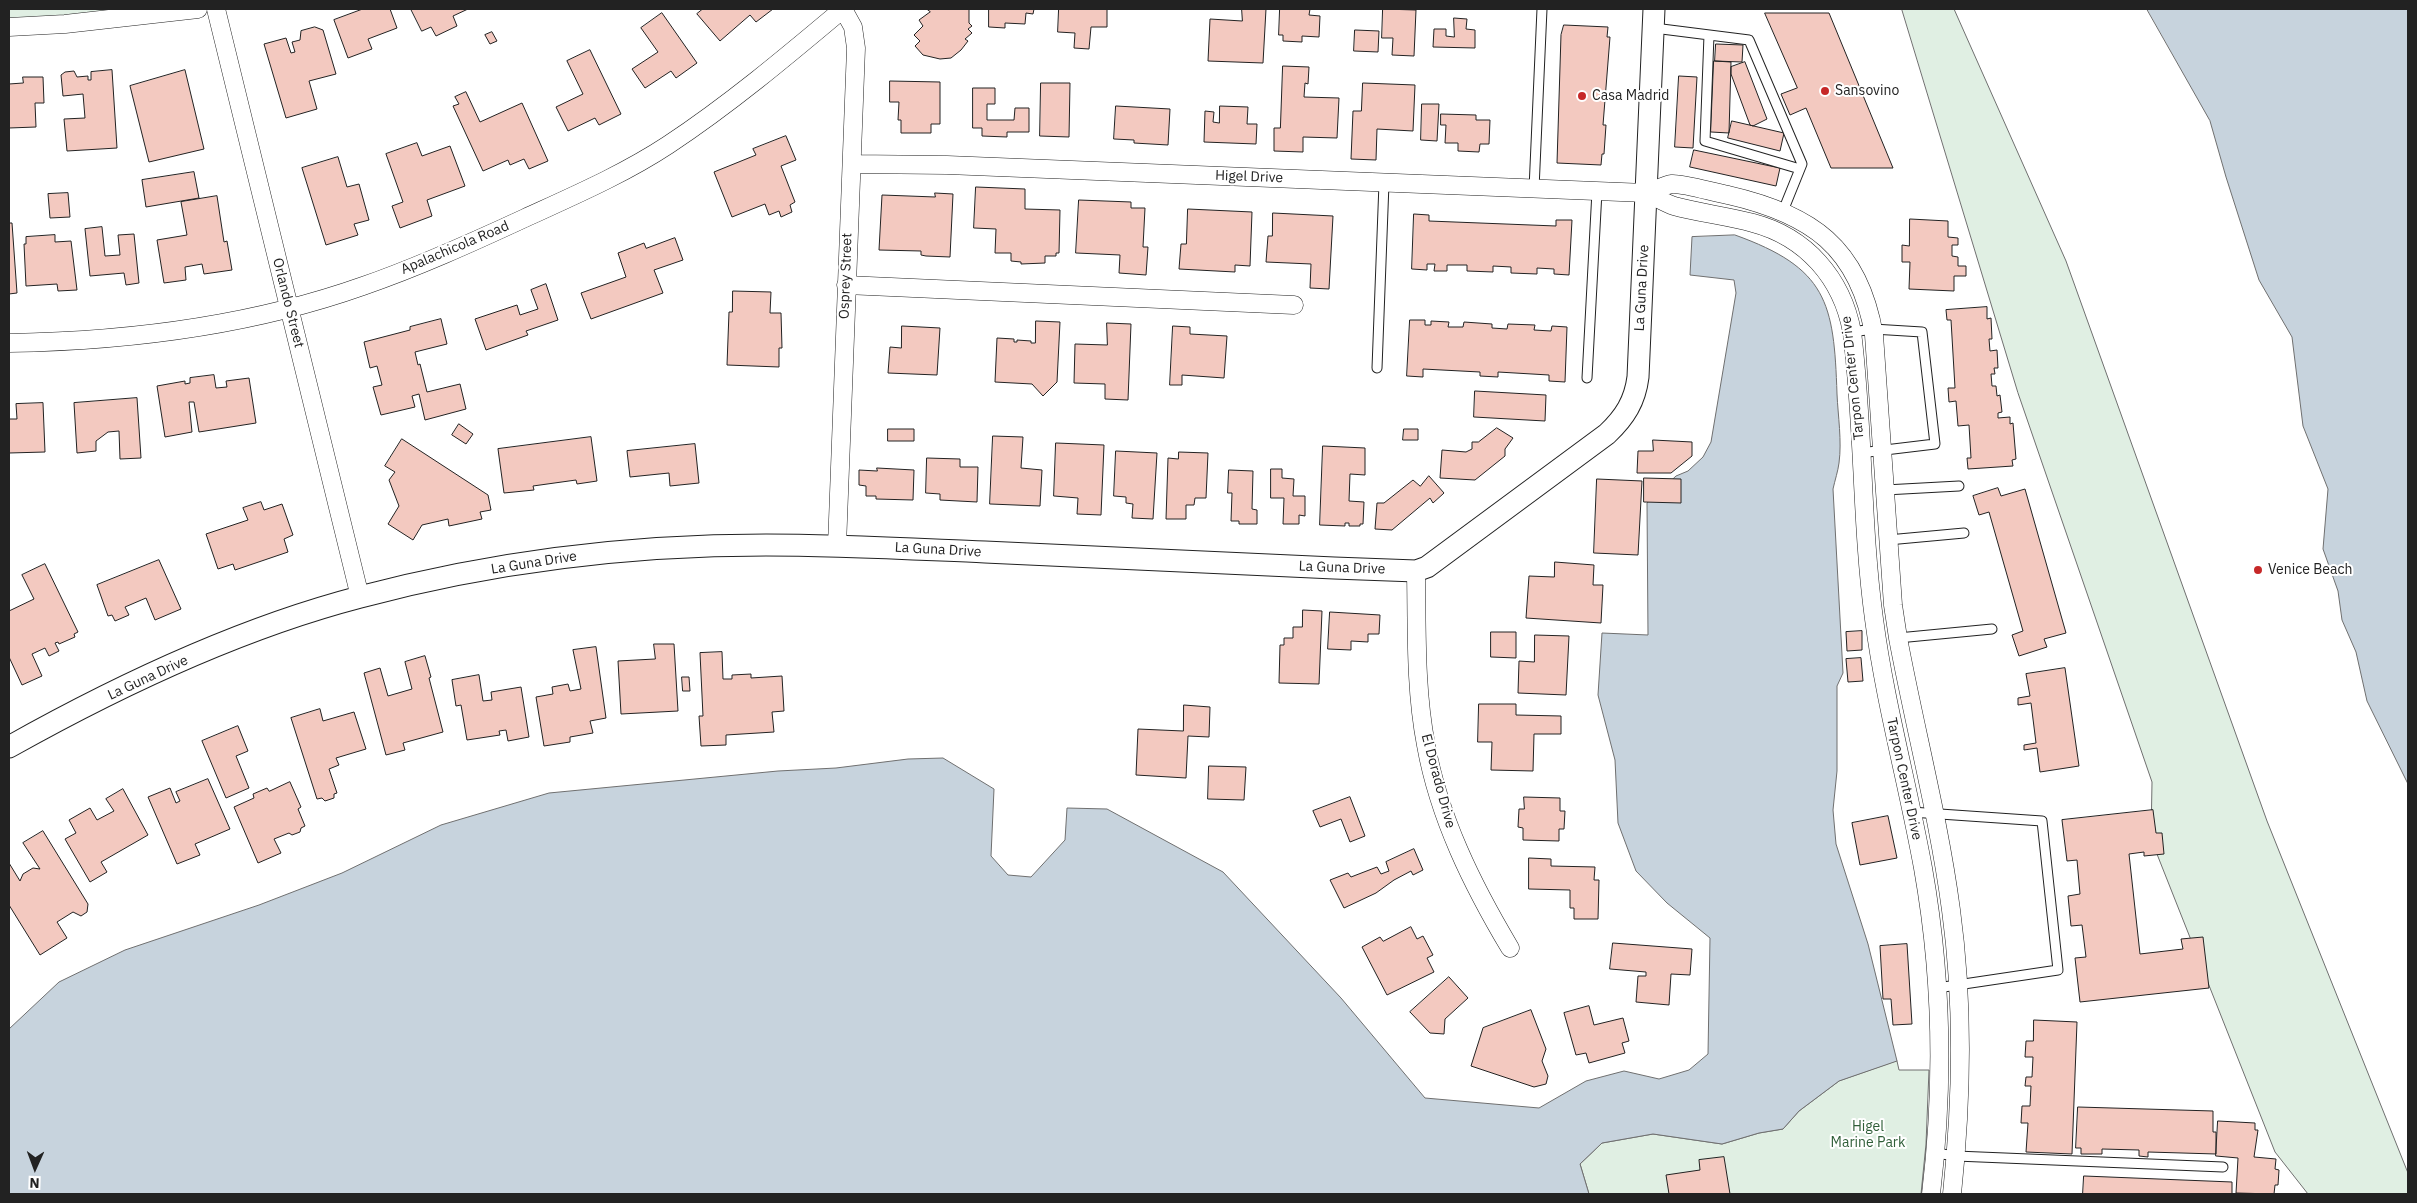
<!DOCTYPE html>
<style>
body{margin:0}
#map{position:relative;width:2417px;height:1203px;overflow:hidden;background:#fff;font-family:"IBM Plex Sans",sans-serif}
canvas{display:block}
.frame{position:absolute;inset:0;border:10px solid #222;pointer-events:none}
.north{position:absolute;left:10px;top:1143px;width:50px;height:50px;-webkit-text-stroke:4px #fff;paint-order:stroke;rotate:182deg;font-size:14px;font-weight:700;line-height:20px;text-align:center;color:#222}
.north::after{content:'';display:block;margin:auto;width:18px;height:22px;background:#222;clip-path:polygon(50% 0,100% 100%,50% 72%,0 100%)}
</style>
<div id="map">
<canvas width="2417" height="1203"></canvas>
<div class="frame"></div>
<div class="north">N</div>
</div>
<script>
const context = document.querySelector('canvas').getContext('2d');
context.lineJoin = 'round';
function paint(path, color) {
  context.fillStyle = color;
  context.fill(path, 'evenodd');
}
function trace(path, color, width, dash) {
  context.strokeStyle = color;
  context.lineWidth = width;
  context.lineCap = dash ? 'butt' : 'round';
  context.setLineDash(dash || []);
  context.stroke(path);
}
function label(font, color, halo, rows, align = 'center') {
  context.font = font + ' "IBM Plex Sans",sans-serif';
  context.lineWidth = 4;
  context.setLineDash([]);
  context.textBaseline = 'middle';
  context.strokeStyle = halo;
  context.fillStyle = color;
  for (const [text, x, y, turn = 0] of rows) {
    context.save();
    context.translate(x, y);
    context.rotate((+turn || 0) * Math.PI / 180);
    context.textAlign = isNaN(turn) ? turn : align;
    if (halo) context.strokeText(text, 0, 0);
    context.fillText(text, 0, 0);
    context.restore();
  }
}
const green = new Path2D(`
 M9 9H122L73 15 9 19Z
 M1902 9H1954L2066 261 2267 821 2408 1173V1194H2308L2275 1152 2151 839 2152 782 2018 393Z
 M1897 1061 1899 1070H1929L1926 1144 1921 1194H1589L1580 1164 1602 1143 1653 1134 1722 1144 1759 1133 1783 1129 1799 1111 1839 1081Z`);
const water = new Path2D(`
 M2147 9H2408V784L2367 701 2356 652 2342 620 2338 591 2323 549 2328 489 2303 426 2292 337 2259 280 2226 177 2210 121Z
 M1735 235C1827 268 1834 302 1837 394 1838 416 1842 441 1839 463 1838 471 1835 480 1833 489L1843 673 1837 686V771L1833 810 1836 844 1868 944 1897 1061 1839 1081 1799 1111 1783 1129 1759 1133 1722 1144 1653 1134 1602 1143 1580 1164 1589 1194H9V1029L59 982 125 950 259 905 342 873 441 825 549 793 778 771 836 768 908 759 943 758 994 789 991 856 1008 875 1031 877 1065 840 1067 808 1107 809 1223 872 1341 998 1425 1098 1539 1108 1586 1081 1624 1071 1659 1079 1689 1070 1708 1054 1710 938 1667 903 1636 871 1618 823 1615 760 1598 695 1602 633 1648 635 1647 503 1676 476 1688 471 1703 457 1711 442 1736 293 1734 280 1690 275 1692 237Z`);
const building = new Path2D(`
 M363 9H390L397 28 368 39 372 49 348 58 334 20Z
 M411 9H468L453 16 457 26 436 36 431 27 422 31Z
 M703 9H773L756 22 750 15 720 41 697 14Z
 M927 9H969V23L972 26 968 29 972 33 965 39 968 41 961 50 951 58 940 59 923 55 915 46 920 41 914 35 923 26 919 20 930 12Z
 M989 9H1034L1033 14 1026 13 1025 24 1005 23V28L989 27Z
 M1059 9H1107V27H1091L1089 49 1074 48 1075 33 1058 32Z
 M1242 9H1266L1263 63 1208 61 1210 19 1242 21Z
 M1280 9H1310L1309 15 1320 16 1319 37 1302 36V42L1283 41V35H1279Z
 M1383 9 1416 10 1414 56 1392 55 1393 38H1382Z
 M662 13 697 63 676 78 671 71 645 88 632 69 658 52 641 28Z
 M1765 13H1829L1893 168H1831L1806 108 1790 115 1781 94 1797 88Z
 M1454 18 1467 19 1466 29 1475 30V48L1433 47 1434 29H1446V36L1454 37Z
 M1564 25 1608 27 1607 37H1610L1603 125H1606L1604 154H1602L1601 165 1557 163 1561 35Z
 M315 27 323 30 336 74 309 81 317 109 286 118 264 44 286 38 291 53 295 52 292 42 300 40 301 31Z
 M1355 30 1379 31 1378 52 1354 51Z
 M492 32 497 41 490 44 485 35Z
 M1716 44 1743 45 1742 62 1715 61Z
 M590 50 621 114 599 125 595 118 568 131 556 107 583 94 567 61Z
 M1714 61 1731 62 1729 133 1711 132Z
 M1745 62 1767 119 1753 126 1750 125 1731 74V67Z
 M1283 66 1309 67 1308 84 1305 83 1304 97 1339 98 1337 138 1303 137V152L1274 151V128H1280Z
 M112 70 117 148 67 151 64 119 85 118 83 94 63 96 61 75 65 72 74 71 77 77 88 76V80H91V72Z
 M185 70 204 149 149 162 130 86Z
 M1679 76 1697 77 1693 148 1675 147Z
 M23 77H43L44 103H35L36 127 9 128V84L23 83Z
 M890 81 940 82V124H931V133H901V120H898L899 102H890Z
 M1041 83H1070L1069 137 1040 136Z
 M1363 83 1415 85 1413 131 1377 129 1376 160 1351 159 1353 111H1361Z
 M973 88H995V104H987V120H1014L1015 108H1029V132H1007V137L982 136V128H973Z
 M466 92 480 122 522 103 548 161 529 169 524 159 510 165 508 160 483 171 453 106 459 104 455 97Z
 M1422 104H1439L1437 141 1421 140Z
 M1116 106 1170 109 1168 145 1134 143V140L1114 139Z
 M1220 106 1248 107 1247 124H1257L1256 144 1204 142 1205 111 1214 112 1213 122 1219 123Z
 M1441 114 1476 115V120H1490L1489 144H1480L1479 152 1458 151V143H1445L1446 125H1441Z
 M1732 121 1784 133 1780 151 1728 138Z
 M786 136 796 160 781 166 795 202 790 205 792 212 781 217 779 211 769 215 765 204 732 217 714 172 756 155 753 149Z
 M417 143 422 156 450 146 465 186 427 200 432 216 400 228 392 206 403 202 386 154Z
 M1694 150 1780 168 1776 186 1690 167Z
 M338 157 347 187 359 184 369 220 354 224 358 235 326 245 302 168Z
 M194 172 199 198 146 207 142 180Z
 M976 187 1025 189V209L1060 210 1059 253H1056V256H1045V263L1021 264V262L1011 261V253H995L996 229 974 228Z
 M68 193 70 217 50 218 48 194Z
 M935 193 953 194 950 257 926 256 921 255V251L879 250 882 195 935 197Z
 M217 196 224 242 227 241 232 270 204 274 202 264 185 267 186 280 164 283 157 240 187 235 181 202Z
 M1079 200 1131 202V208H1145L1143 247H1148L1146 275 1119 273 1120 255 1076 253Z
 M1188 209 1252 212 1250 266 1235 265V272L1179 269 1181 244H1186Z
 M1273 213 1333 216 1329 289 1310 288 1311 264 1266 262 1268 236H1272Z
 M1414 214 1429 215V221L1556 226V220H1572L1569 275 1554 274V269L1537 268V274L1511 273V267L1493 266V272L1467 271V265H1447V271H1434L1435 264H1427V270L1412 269Z
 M1910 219 1948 221V237L1958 238V245H1952V256L1958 257V266H1966V276H1954V291L1909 289 1910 262H1902V245L1909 246Z
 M9 223H12L17 293 9 294Z
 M102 227 105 256 120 255 118 235 134 234 139 283 126 285 124 273 90 276 85 229Z
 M55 235V242L71 241 77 290 58 291 57 284 26 286 24 244H26V237Z
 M675 238 683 260 654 270 663 293 591 319 581 293 626 277 618 253 644 243 646 248Z
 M546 284 558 320 526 331 528 335 486 350 475 319 517 305 520 315 538 309 531 290Z
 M733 291 771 292 770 313H781L782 348H779V367L727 365 729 312H732Z
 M1987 307V319L1991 318 1992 339H1989L1990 351 1997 350 1998 368H1994L1995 374H1991L1992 386H1996L1997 396 2000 395 2002 412 1998 413V418L2010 417V424L2013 423 2016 459 2012 460 2013 466 1968 469 1967 458H1971L1969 425 1958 426 1956 401 1949 402 1948 388H1955L1951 320H1947L1946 310Z
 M441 319 447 344 415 352 418 365 420 364 427 392 460 384 466 409 425 420 419 394 412 396 415 407 381 415 373 387 382 385 377 366 370 368 364 342 410 330V327Z
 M1410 320H1425V325H1431V321L1449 322 1448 327H1463L1464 322 1492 324V328L1507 329 1508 324 1535 325 1534 330 1551 331 1552 326 1567 327 1565 382 1549 381V375L1498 372V377L1480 376V372L1423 369V377L1407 376Z
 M1036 321 1060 322 1057 382 1043 396 1032 384 995 382 997 338 1014 339V342H1017V340L1031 341V343H1035Z
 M1107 323 1131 324 1128 400 1105 399V384L1074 383 1075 344 1107 345Z
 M902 326 940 328 937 375 888 373 890 347 901 348Z
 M1173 326 1190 327V334L1227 336 1224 378 1182 375V385H1170Z
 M214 375 216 388 227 387 226 381 249 378 256 423 199 432 194 402H189L192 432 165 437 157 386 185 381V384L190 383V378Z
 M1475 391 1546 395 1545 421 1474 417Z
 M137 398 141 458 120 459 119 431 108 432 96 441V451L77 453 74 403Z
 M43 403 45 452 9 453V419H17L16 404Z
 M459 424 473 434 466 444 452 435Z
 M1497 428 1513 438 1505 449V456L1475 480 1440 478 1442 450 1466 452 1472 449V442H1478Z
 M888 429H914V441H888Z
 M1404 429H1418V440H1403Z
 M993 436 1023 437 1021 468 1042 470 1040 506 990 504Z
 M591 437 597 481 577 484 576 480 533 486 534 490 504 493 498 449Z
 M402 439 488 495 491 510 480 512 482 519 449 526 448 519 422 525 413 540 388 524 399 506 389 480 395 472 385 466Z
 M1653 440 1692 442V456L1671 473H1637L1638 451H1653Z
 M1056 443 1104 445 1101 515 1077 514 1078 498 1054 496Z
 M695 444 699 483 670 486 669 473 630 477 627 451Z
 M1323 446 1365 448V475L1350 474 1349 501 1364 502 1363 524H1360V526H1349V523H1345V526L1320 525Z
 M1116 451 1157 453 1153 519 1132 518 1133 504 1126 503V497L1114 496Z
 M1179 452 1208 453 1206 498H1195L1194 505H1186V519H1166L1168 458 1178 459Z
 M927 458 960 459V467H978L977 502 940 500V494L926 493Z
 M877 468 914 470 913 500 876 499V496H866V486L859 485V470L877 471Z
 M1271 469H1282V478L1294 479 1293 496H1305V516L1299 515V524H1283L1284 498H1271Z
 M1229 470 1253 471 1252 509 1257 510V524H1239V521H1231L1232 493H1228Z
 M1429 476 1444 493 1433 503 1430 498 1392 530 1375 529 1377 503H1384L1413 480 1420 486Z
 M1644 478 1681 479V503L1644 502Z
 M1597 479 1642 481 1638 555 1594 553Z
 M1998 488 2001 496 2025 489 2066 633 2044 639 2047 647 2019 656 2012 635 2023 631 1989 512 1979 515 1973 496Z
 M261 502 264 510 282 504 293 535 284 539 288 552 235 570 233 564 218 569 206 534 248 520 243 508Z
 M159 560 181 609 155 620 146 598 125 607 129 615 115 621 112 615 108 616 97 585Z
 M1555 562 1594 565 1593 585H1603L1601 623 1526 618 1529 576 1554 577Z
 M45 564 78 632 74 634 75 637 59 644 58 642 55 643 59 651 49 656 45 648 32 654 42 676 22 685 9 657V611L34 599 22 575Z
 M1303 610 1322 611 1319 684 1279 683 1280 645H1284V638H1293V627H1302Z
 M1330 612 1380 615 1379 634H1368V642L1351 641V650L1328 649Z
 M1862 631V650L1847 651 1846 632Z
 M1491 632H1516V658L1491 657Z
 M1535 635 1569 636 1566 695 1518 693 1519 661 1534 662Z
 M654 644H674L678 711 621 714 618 661 655 659Z
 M596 647 606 718 590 721 593 733 570 737V742L544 746 536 697 553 694 552 687 568 684 570 691 581 689 573 650Z
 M722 652 723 679H732V675L751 674V678L782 676 784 711 772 712 774 732 726 735V745L701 746 699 716H703L700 653Z
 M425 656 431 677 429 678 443 732 403 743 405 750 386 755 364 673 380 668 388 696 412 689 405 662Z
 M1861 658 1863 681 1848 682 1846 659Z
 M2065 668 2079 766 2040 772 2037 748 2024 750V745L2036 743 2031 703 2018 705V698L2030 696 2026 674Z
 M479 675 483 701 492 700 491 692 521 687 529 737 508 741 506 730 499 731 500 735 467 740 461 705 456 706 452 680Z
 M682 677H689L690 691H683Z
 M1479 704H1516V715L1561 716V734H1534L1533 771 1491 770 1492 742H1478Z
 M1184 705 1210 707 1209 737 1188 736 1186 778 1136 775 1138 729 1183 731Z
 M320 709 323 721 354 712 366 749 336 758 339 765 329 769 337 793 334 794V798L325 801 322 798 317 799 291 718Z
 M238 726 248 751 236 756 249 788 226 798 202 741Z
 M1209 766 1246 767 1244 800 1208 799Z
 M208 779 230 829 195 844 200 855 177 864 148 797 170 788 176 803 180 801 176 792Z
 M290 782 301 807 298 809 305 826 301 828 300 832 292 835 289 833 274 839 281 853 258 863 234 807 254 798 253 794 267 788 269 791Z
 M123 789 148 835 101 862 107 872 90 882 65 839 76 833 69 820 90 808 97 820 114 811 106 799Z
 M1350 797 1365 836 1350 842 1341 819 1320 827 1313 811Z
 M1524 797 1560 798V811H1565L1564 829H1559V841L1523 840V828L1518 827 1519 809H1524Z
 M2153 810 2156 833H2162L2164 854 2144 856V852L2129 854 2140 954 2183 949 2181 939 2203 937 2209 988 2080 1002 2075 958 2086 957 2082 925 2071 926 2068 896 2080 894 2077 860 2067 861 2062 820Z
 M1888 816 1897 858 1860 865 1852 823Z
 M43 831 88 904 87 912 81 916 73 912 57 922 67 938 40 955 9 905V863L20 881 23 874 33 868 40 869 23 843Z
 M1414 849 1423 870 1413 875 1411 871 1394 880 1376 893 1344 908 1330 880 1348 873 1351 877 1377 867 1381 874 1389 871 1386 862Z
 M1529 858 1551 859V866L1595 867 1594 880H1599L1598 919H1574V908H1570V890L1529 889Z
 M1411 927 1417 939 1423 936 1433 955 1427 958 1434 972 1387 995 1362 947 1380 937 1383 941Z
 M1613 943 1692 949 1690 975 1671 974 1669 1005 1636 1002 1638 976H1646V972L1610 969Z
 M1907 944 1912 1024 1893 1025 1891 999H1883L1880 946Z
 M1449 977 1468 998 1445 1019 1444 1034 1430 1033 1410 1012Z
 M1589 1006 1594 1025 1623 1018 1629 1041 1622 1043 1625 1053 1589 1063 1586 1053 1576 1055 1564 1013Z
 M1531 1010 1546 1049 1542 1061 1548 1076 1546 1084 1534 1087 1471 1066 1483 1028Z
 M2034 1020 2077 1022 2072 1154 2026 1152 2028 1123H2021L2022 1106H2030L2031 1086H2025L2026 1077H2032L2033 1057H2025L2026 1041H2033Z
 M2078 1107 2213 1111V1132H2216V1154L2148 1152V1157L2139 1156V1150L2102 1149V1154H2081V1148H2076Z
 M2218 1121 2255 1123V1130H2258L2254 1157 2276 1159 2275 1169 2279 1170 2278 1185H2275L2274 1194 2236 1193 2238 1158 2216 1156Z
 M1724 1157 1730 1194H1669L1666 1175 1700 1170 1699 1160Z
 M2084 1176 2232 1182V1194H2083Z`);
const service = new Path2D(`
 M1654 28 1749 40 1802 164 1783 211
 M1709 35 1705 141 1800 169
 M1534 189 1542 9
 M1852 332 1873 329 1922 332 1935 444 1860 453
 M1377 368 1384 183
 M1587 378 1597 191
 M1885 490 1959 486
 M1888 540 1964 533
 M1898 638 1992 629
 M1911 812 2042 821 2058 970 1937 988
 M1935 1153 1956 1156 2223 1167`);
const minor = new Path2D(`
 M216 9 360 597
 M9 27 65 24 198 9
 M852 164 947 165 1646 193C1656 197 1665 203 1674 206 1700 213 1727 216 1753 223 1806 237 1842 278 1852 332 1864 427 1861 524 1874 619 1885 703 1908 785 1923 868 1942 975 1944 1086 1931 1194
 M1646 193C1654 191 1664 185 1672 184 1683 183 1715 193 1728 195 1811 214 1859 247 1874 335L1893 605 1898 638C1915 729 1939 819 1951 910 1964 1005 1962 1099 1952 1194
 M846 285 1294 305
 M9 343C128 341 250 326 363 286 418 267 471 243 525 218 573 196 624 174 668 145 730 104 787 56 843 9
 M837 546 856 48 853 27 843 9
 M1416 571C1417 629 1415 688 1426 745 1439 818 1473 886 1510 948`);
const tertiary = new Path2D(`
 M9 747C116 687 241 628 360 597 492 562 630 545 766 545 839 545 912 549 985 552 1101 557 1217 562 1334 568L1416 571 1427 567 1607 434C1625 417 1635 401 1638 377L1654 9`);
const markers = [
 [1825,91,5,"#c62828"],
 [1582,96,5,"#c62828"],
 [2258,570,5,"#c62828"]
];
const poiNames = [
 ["Sansovino",1835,91],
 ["Casa Madrid",1592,96],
 ["Venice Beach",2268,570]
];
const streetNames = [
 ["Higel Drive",1249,177,2],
 ["Apalachicola Road",455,248,-23],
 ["Osprey Street",846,276,-88],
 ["La Guna Drive",1642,288,-87],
 ["Orlando Street",288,303,76],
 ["Tarpon Center Drive",1853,378,-96],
 ["La Guna Drive",938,550,3],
 ["La Guna Drive",534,563,-9],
 ["La Guna Drive",1342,568,2],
 ["La Guna Drive",148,678,-25],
 ["Tarpon Center Drive",1904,779,78],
 ["El Dorado Drive",1438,781,75]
];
const parkNames = [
 ["Higel",1868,1127],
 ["Marine Park",1868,1143]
];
paint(green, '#e0efe3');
trace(green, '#6f6f6f', 1);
paint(water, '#c7d3dd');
trace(water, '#6f6f6f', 1);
paint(building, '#f3c9c0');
trace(building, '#222', 1);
trace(service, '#222', 11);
trace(minor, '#222', 19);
trace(tertiary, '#222', 23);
trace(service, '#fff', 9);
trace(minor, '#fff', 18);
trace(tertiary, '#fff', 21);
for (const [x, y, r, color] of markers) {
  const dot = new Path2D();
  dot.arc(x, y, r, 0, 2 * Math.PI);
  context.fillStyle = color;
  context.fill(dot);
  trace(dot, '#fff', 2);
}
label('14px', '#222', '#fff', poiNames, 'left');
label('14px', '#222', '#fff', streetNames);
label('14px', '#2f5e38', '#fff', parkNames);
</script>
